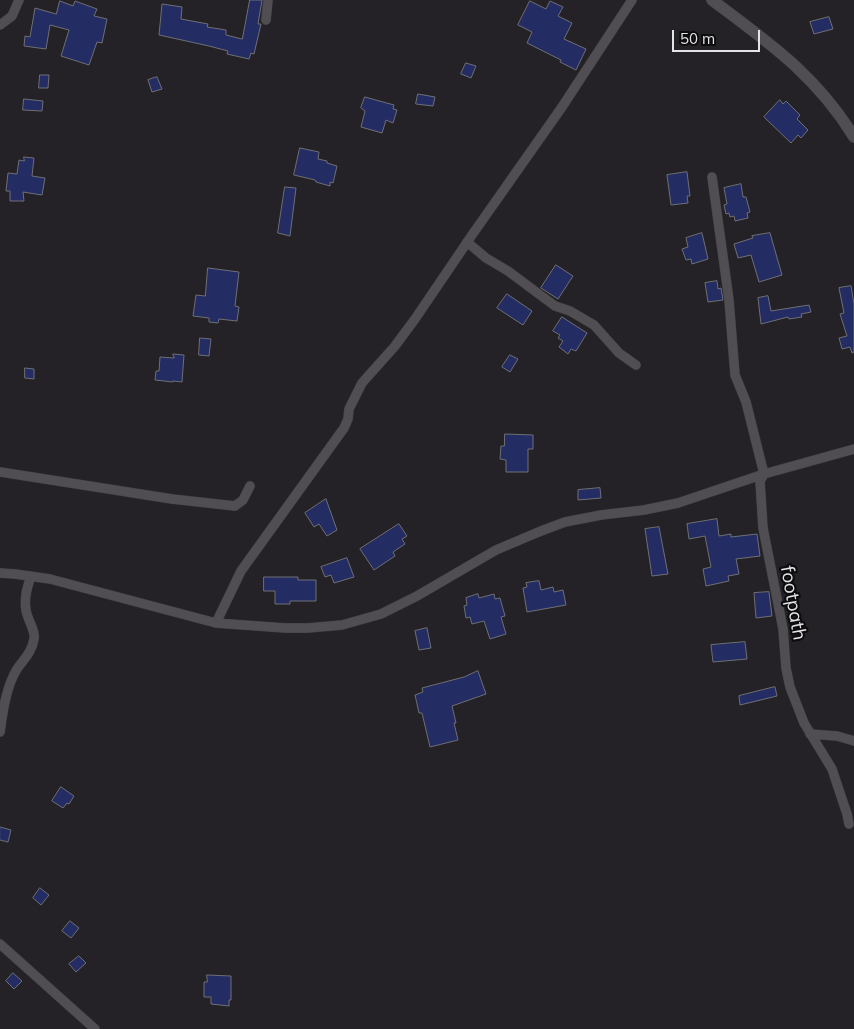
<!DOCTYPE html>
<style>
body{margin:0}
#map{position:relative;width:854px;height:1029px;overflow:hidden;background:#242226;font-family:Mulish,sans-serif}
canvas{display:block}
.scale{position:absolute;left:672px;top:30px;width:88px;height:22px;box-sizing:border-box;border:2px solid #e4e3e5;border-top:0;padding-left:6px;font-size:15px;line-height:18px;white-space:nowrap;color:#e4e3e5;-webkit-text-stroke:4px #0d0c0e;paint-order:stroke}
</style>
<div id="map">
<canvas width="854" height="1029"></canvas>
<div class="scale">50 m</div>
</div>
<script>
const context = document.querySelector('canvas').getContext('2d');
context.lineJoin = 'round';
function paint(path, color) {
  context.fillStyle = color;
  context.fill(path, 'evenodd');
}
function trace(path, color, width, dash) {
  context.strokeStyle = color;
  context.lineWidth = width;
  context.lineCap = dash ? 'butt' : 'round';
  context.setLineDash(dash || []);
  context.stroke(path);
}
function label(font, color, halo, rows, align = 'center') {
  context.font = font + ' Mulish,sans-serif';
  context.lineWidth = 4.5;
  context.setLineDash([]);
  context.textBaseline = 'middle';
  context.strokeStyle = halo;
  context.fillStyle = color;
  for (const [text, x, y, turn = 0] of rows) {
    context.save();
    context.translate(x, y);
    context.rotate((+turn || 0) * Math.PI / 180);
    context.textAlign = isNaN(turn) ? turn : align;
    if (halo) context.strokeText(text, 0, 0);
    context.fillText(text, 0, 0);
    context.restore();
  }
}
const building = new Path2D(`
 M250 0H262L258 24H261L254 54 251 53 249 59 227 54 228 51 209 46 159 35 162 4 182 7 181 19 208 24 207 27 226 30V35L242 39Z
 M60 1 73 6 75 1 97 9 94 16 107 19 102 43 97 42 89 65 61 56 69 30 50 25 46 49 24 46 25 36 30 37 35 8 56 14Z
 M530 1 546 9 550 1 563 7 558 16 572 23 564 39 586 49 576 70 560 62 561 60 527 43 532 32 518 25Z
 M829 17 833 29 814 34 810 22Z
 M466 63 476 66 471 78 461 74Z
 M40 75H49L48 88H39Z
 M157 77 162 89 152 92 148 80Z
 M418 94 435 97 433 106 416 104Z
 M365 97 394 105 393 109 397 110 393 123 386 120 382 133 361 127 365 111 361 108Z
 M24 99 43 101 42 111 23 110Z
 M780 100 783 104 786 101 800 115 797 119 808 130 801 138 798 135 791 143 764 117Z
 M300 148 319 152 318 159 327 161V163L337 166 333 183 330 182V186L316 182 315 180 294 175Z
 M24 157 34 158 32 176 45 178 42 195 23 192 24 201H10V191H6L8 173 17 174 19 160 24 161Z
 M687 172 690 196H687L688 203 671 205 667 175Z
 M741 184 743 197H746L750 212 747 213 748 218 735 221 734 216 730 217 729 213 726 214 724 205 727 204 724 188Z
 M285 187 296 188 290 236 278 233Z
 M702 233 708 259 692 264 691 259 686 260 682 249 688 247 686 238Z
 M770 233 782 275 759 282 751 255 738 258 734 244 753 238 752 236Z
 M556 265 573 276 558 299 541 288Z
 M208 268 239 272 235 306 239 307 237 321 219 319 218 323 209 322V318L193 316 196 295 205 296Z
 M717 281 718 289 721 288 723 300 708 302 705 283Z
 M851 286 854 304V352L852 353 850 347 842 349 839 338 847 336 840 314 844 313 839 288Z
 M507 294 532 311 523 325 497 308Z
 M768 296 771 311 809 305 811 312 801 314 802 317 789 319 788 317 761 324 758 298Z
 M562 317 587 333 576 351 571 349 568 354 559 347 563 341 558 338 560 335 553 331Z
 M200 338 211 339 209 356 199 355Z
 M173 354 184 355 182 382 173 381V382L155 380 156 371H159L160 357 174 358Z
 M510 355 518 359 510 372 502 367Z
 M25 368 34 369V379L25 378Z
 M505 434 533 435V449H528V472H506V460L500 459 501 446H504Z
 M600 488 601 498 578 500V490Z
 M326 499 337 530 327 536 319 524 314 527 305 513Z
 M717 519 719 536 731 534V537L757 534 760 556 736 559 739 574 728 576 729 581 706 586 703 569 711 567 705 536 689 539 687 524Z
 M399 524 407 536 402 539 405 544 393 552 395 556 374 570 360 549Z
 M659 527 668 574 652 576 645 529Z
 M347 558 354 577 334 583 331 575 325 577 321 567Z
 M264 577H298V580H316V601H290V604H275V591H264Z
 M539 581 541 590 553 587 554 592 563 590 566 605 527 612 523 588 527 587 526 583Z
 M769 592 772 616 756 618 754 593Z
 M478 594 479 598 494 594 495 599 500 598 505 616 501 617 506 634 490 639 484 621 472 624 470 617 466 618 464 606 467 605 466 598Z
 M427 628 431 648 419 650 415 631Z
 M745 642 747 659 713 662 711 645Z
 M478 671 486 694 452 706 456 723H454L458 740 430 747 422 713H419L415 695 423 692 422 688 464 677Z
 M775 687 777 696 740 705 739 696Z
 M61 787 74 796 69 804 67 803 63 808 52 801Z
 M0 827 11 830 8 842 0 840Z
 M40 888 49 895 41 905 33 898Z
 M70 921 79 928 71 938 62 931Z
 M79 956 86 963 76 972 69 964Z
 M13 973 22 981 14 989 6 981Z
 M207 975 231 976V1000H229V1006L211 1004V997H204V982H207Z`);
const minor = new Path2D(`
 M266 20 268 0
 M0 25 12 16 19 0
 M712 177 729 300 735 375 746 402 764 474 760 481 763 528 783 629 786 668 790 687 804 723 832 769 847 814 849 824
 M467 242 486 258 508 271 555 306 570 311 594 325 619 353 636 365
 M0 472 172 499 235 506 243 500 250 486
 M0 573 15 574 50 579 216 623 285 628H308L342 625 381 614 417 596 496 550 541 531 565 522 601 515 644 510 678 503 764 474 854 449
 M216 623 241 571 344 428 348 419 349 409 362 383 395 346 415 319 472 235 562 107 632 0
 M0 732C3 711 6 687 17 669 24 659 32 652 34 639 36 631 27 619 26 610 24 598 27 588 31 576
 M810 734 837 736 854 741
 M0 944 95 1029`);
const tertiary = new Path2D(`
 M712 0C768 42 816 75 854 137`);
const streetNames = [
 ["footpath",793,603,80]
];
paint(building, '#242c64');
trace(building, '#6e7074', 1);
trace(minor, '#414042', 10);
trace(tertiary, '#414042', 12);
trace(minor, '#504e53', 9);
trace(tertiary, '#504e53', 11);
label('19px', '#e4e3e5', '#0d0c0e', streetNames);
</script>
